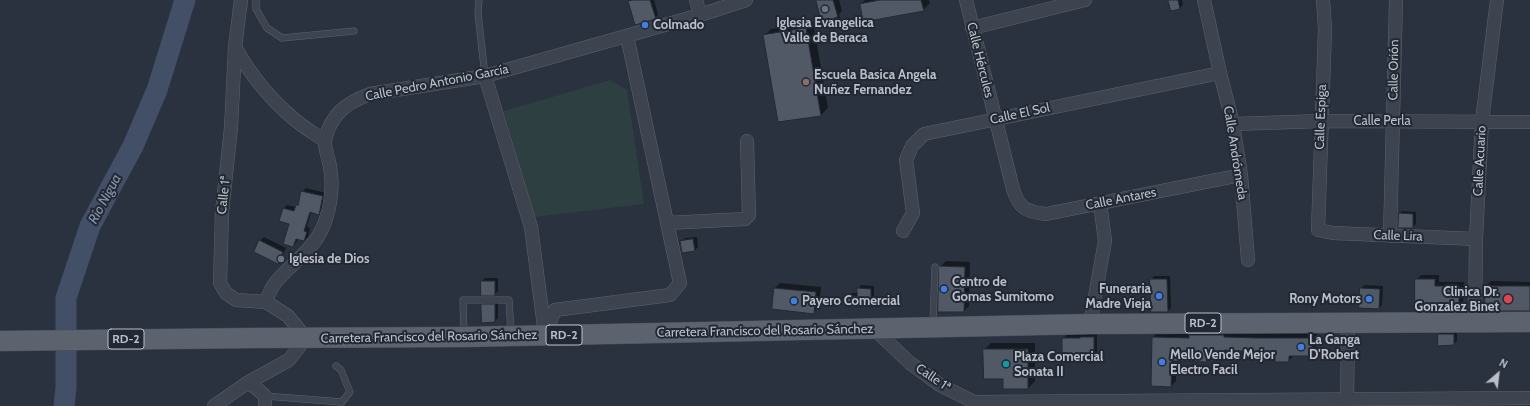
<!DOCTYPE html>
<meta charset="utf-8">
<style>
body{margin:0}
#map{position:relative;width:1530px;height:406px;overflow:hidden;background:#2a323f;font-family:Cabin,sans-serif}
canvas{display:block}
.north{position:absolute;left:1478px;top:354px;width:40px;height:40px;-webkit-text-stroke:3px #222934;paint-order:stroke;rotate:28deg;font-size:11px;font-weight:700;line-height:16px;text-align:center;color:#babfc9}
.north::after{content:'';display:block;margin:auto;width:14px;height:18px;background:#babfc9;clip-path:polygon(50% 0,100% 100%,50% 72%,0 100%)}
</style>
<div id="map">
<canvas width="1530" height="406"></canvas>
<div class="north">N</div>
</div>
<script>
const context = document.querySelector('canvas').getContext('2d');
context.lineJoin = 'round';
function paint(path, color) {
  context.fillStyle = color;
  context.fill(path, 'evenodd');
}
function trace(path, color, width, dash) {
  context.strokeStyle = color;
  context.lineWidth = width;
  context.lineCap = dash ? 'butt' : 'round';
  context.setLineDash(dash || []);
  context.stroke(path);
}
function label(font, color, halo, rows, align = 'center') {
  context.font = font + ' Cabin,sans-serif';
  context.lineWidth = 4;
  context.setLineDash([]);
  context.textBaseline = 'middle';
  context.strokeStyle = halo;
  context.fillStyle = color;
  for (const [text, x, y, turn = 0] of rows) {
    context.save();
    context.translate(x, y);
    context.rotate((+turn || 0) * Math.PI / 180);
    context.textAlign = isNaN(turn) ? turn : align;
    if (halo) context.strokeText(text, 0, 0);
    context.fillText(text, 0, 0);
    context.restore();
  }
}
const green = new Path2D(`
 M610 80 627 90 644 204 534 217 504 111Z`);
const shadow = new Path2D(`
 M631 0H654L658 15 655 18 629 2Z
 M817 0H839L842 11 839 14 840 17 835 23Z
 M865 0H929L930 3 923 10 861 4Z
 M1169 0H1182L1183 5 1180 8Z
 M813 22 828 108 821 115 764 36 771 29Z
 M306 188 326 193 322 210 319 213 311 212 307 227 310 228 308 237 304 240 298 239 296 243 293 246 291 223 281 220 284 208 287 205 296 207 300 202 302 192Z
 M1402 211 1416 212V224L1413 227 1400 213Z
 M264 237 286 248 281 259 278 262 260 241Z
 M697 237 698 247 695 250 683 252 681 242 685 238Z
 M946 261 970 262 969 306 964 311 940 267Z
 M1421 275H1439V282H1464L1463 305 1459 310 1416 280Z
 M1154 276H1170L1171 308 1168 311H1152L1151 280Z
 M485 278H498V291L494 294 482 281Z
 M1491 281 1530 282V310L1486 286Z
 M780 283 821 287 819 307 814 312 775 288Z
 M861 285 874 286V303L870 306 849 296 852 293H858V289Z
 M1364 285 1383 286 1382 305 1379 308 1361 289Z
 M486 302H498V318L495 321 482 305Z
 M1442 331H1457V341L1453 344 1439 334Z
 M1158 332 1317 333 1316 350 1312 355H1294L1289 361 1276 352 1228 349V352L1223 357 1211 356 1207 361 1177 360 1176 381 1171 386 1152 385 1153 337Z
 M1097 334V358L1093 362 1063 338 1067 335Z
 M991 343H1035V381L1028 388 1004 378 984 350Z`);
const river = new Path2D(`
 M64 406 66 388V298L90 226 133 146 157 90 185 0`);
const building = new Path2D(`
 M633 0H650L656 19 635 25 628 1Z
 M816 0H833L838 17 834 18 836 24 823 27Z
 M880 0H921L924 11 863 22 860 4Z
 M1168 0H1178L1180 9 1171 11Z
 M806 28 821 116 778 122 763 35Z
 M301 191 323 196 322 200 319 215 310 212 304 231 307 232 304 241 296 239 293 247 283 244 289 224 279 221 283 208 294 211 296 205H298Z
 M1399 213 1413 214V228H1398Z
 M693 239 695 251 682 253 680 241Z
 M259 240 283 252 278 264 254 252Z
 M939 266 965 267 964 312H938Z
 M1150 279H1167L1168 312H1151Z
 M1415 279H1435V286H1459V311H1415Z
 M481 281H495V296H481Z
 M1485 286H1530V311H1485Z
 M774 288 816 292 814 314 772 309Z
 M857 288 871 289V307H847L848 296H857Z
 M1360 288 1380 289 1379 309 1359 308Z
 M481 304H495V322L482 323Z
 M1438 334H1454V345L1438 346Z
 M1189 335H1224V337L1258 338H1312V356H1289V362H1275V353L1224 350V358L1207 357V362L1172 361 1171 387 1151 386 1152 337 1189 338Z
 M1080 337H1094V363L1062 362V338H1080Z
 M983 349H1028V389H1003V379H984Z`);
const lane = new Path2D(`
 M256 0V9L267 28 282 38 354 31
 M479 0 478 13 485 76
 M933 325 935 267
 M464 334 463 300H509L511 333
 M265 396 342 402 350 392 341 370 336 366`);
const street = new Path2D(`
 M696 0 700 15
 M966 0 1013 189C1019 208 1026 212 1046 214L1241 175
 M1204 0 1220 73 1233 124 1241 175 1248 260
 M1323 0 1325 29 1318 230 1333 233 1476 239
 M972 28 1085 0
 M235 47C250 74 270 99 294 119 303 127 315 134 325 141
 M485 76 531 227 545 334
 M1233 124 1321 121 1530 122
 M667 223 745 219 749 215 747 141
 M903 231 913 213 906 160 912 146 924 134 1220 73
 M1390 236 1396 0
 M266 302C268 296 271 288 275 283 289 266 310 252 320 233 330 215 334 187 330 167 329 159 324 147 325 140 331 114 346 103 370 94L485 76 700 15 746 0
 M1475 322 1476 239 1482 121 1497 0
 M1090 324 1105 241 1100 203
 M875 330 910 363 940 385 974 402 1530 398
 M545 335 555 310 670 295 680 283 627 36
 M247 383 255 387 265 396V406
 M214 406 247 383 289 360 306 338 288 316 266 302 236 300 226 293 220 283 222 212 231 128 235 47 241 0
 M1347 406 1348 322`);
const primary = new Path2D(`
 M0 341 253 338 464 337 1090 324 1530 322`);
const markers = [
 [825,9,4,"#6b7280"],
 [645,25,4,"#3f7fe0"],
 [806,82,4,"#8d6e63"],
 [281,259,4,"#6b7280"],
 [944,289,4,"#3f7fe0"],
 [1159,296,4,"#3f7fe0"],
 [1369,299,4,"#3f7fe0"],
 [1508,299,5,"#e0444e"],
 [794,301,4,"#3f7fe0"],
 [1301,347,4,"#3f7fe0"],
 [1162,362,4,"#3f7fe0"],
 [1006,364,4,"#0f9aa8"]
];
const shields = [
 [1203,323,36],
 [564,335,36],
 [126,339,36]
];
const shieldNames = [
 ["RD-2",1203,323],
 ["RD-2",564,335],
 ["RD-2",126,339]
];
const poiNames = [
 ["Iglesia Evangelica",825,23,"center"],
 ["Valle de Beraca",825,38,"center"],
 ["Colmado",653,25],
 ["Escuela Basica Angela",814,75],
 ["Nuñez Fernandez",814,90],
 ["Iglesia de Dios",289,259],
 ["Centro de",952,282],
 ["Gomas Sumitomo",952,297],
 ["Funeraria",1151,289,"right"],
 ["Madre Vieja",1151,304,"right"],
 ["Clinica Dr.",1499,292,"right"],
 ["Gonzalez Binet",1499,307,"right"],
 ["Rony Motors",1361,299,"right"],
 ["Payero Comercial",802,301],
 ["La Ganga",1309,340],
 ["D'Robert",1309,355],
 ["Mello Vende Mejor",1170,355],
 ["Electro Facil",1170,370],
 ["Plaza Comercial",1014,357],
 ["Sonata II",1014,372]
];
const streetNames = [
 ["Calle Hércules",980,60,76],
 ["Calle Orión",1394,70,-89],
 ["Calle Pedro Antonio García",437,83,-11],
 ["Calle El Sol",1020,114,-12],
 ["Calle Espiga",1321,117,-88],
 ["Calle Perla",1382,121],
 ["Calle Andrómeda",1235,153,81],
 ["Calle Acuario",1480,161,-87],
 ["Calle 1ª",224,195,-84],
 ["Calle Antares",1121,199,-11],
 ["Calle Lira",1398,236,2],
 ["Carretera Francisco del Rosario Sánchez",765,331,-1],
 ["Carretera Francisco del Rosario Sánchez",429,337,-1],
 ["Calle 1ª",933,378,34]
];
const waterNames = [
 ["Río Nigua",105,199,-62]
];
paint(green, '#2d3f41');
paint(shadow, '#0007');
trace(river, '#424f66', 21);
paint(building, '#515967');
trace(building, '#242b36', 1);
trace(lane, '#5c626c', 7);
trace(street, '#5c626c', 14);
trace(primary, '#474d58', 21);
trace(lane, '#3e444f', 6);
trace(street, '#3e444f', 13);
trace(primary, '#5c636f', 20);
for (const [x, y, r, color] of markers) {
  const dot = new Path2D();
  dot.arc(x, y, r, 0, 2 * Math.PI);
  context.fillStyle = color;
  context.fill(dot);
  trace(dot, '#222934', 1.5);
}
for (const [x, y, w] of shields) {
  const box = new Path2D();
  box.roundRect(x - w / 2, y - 10, w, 20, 3);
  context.fillStyle = '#222934';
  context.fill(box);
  trace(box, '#babfc9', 1);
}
label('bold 12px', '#babfc9', null, shieldNames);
label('bold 13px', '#babfc9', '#222934', poiNames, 'left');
label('13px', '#babfc9', '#222934', streetNames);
label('italic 14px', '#8695ad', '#222934', waterNames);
</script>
